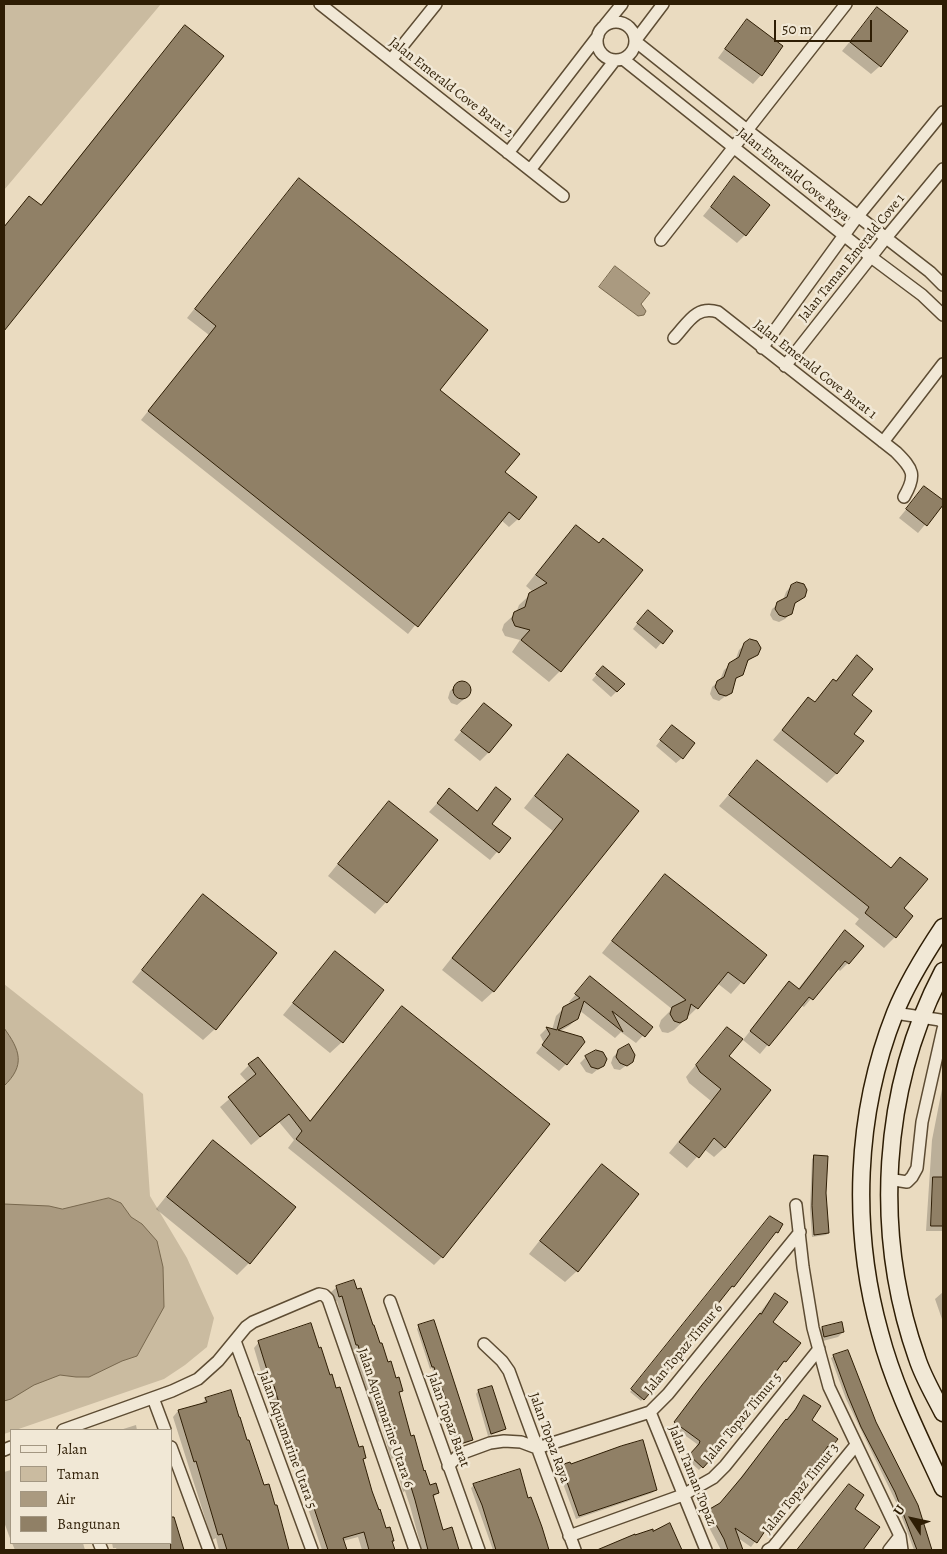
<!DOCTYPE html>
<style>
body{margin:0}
#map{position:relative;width:947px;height:1554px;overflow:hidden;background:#eadbc0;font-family:Alegreya,serif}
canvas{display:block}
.frame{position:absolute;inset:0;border:5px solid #2e1d04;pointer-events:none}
.legend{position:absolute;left:10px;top:1429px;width:162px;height:115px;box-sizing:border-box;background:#f1e8d6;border:1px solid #a39782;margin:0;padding:6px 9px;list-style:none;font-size:15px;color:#2e1d04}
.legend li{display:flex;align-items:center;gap:10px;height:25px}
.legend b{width:25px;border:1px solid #a39782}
.north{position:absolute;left:887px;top:1494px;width:50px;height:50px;-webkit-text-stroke:4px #f1e8d6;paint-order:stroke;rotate:305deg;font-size:14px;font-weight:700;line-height:20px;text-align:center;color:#2e1d04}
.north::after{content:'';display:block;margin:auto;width:18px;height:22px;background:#2e1d04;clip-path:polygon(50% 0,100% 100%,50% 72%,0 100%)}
.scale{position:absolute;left:774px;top:20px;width:98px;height:22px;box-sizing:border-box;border:2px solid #2e1d04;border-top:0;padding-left:6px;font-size:15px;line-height:18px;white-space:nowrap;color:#2e1d04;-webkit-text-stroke:4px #f1e8d6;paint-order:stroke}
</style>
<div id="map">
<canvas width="947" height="1554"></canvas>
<div class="frame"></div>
<ul class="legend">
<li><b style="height:6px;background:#f1e8d6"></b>Jalan</li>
<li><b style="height:14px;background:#cabba0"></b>Taman</li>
<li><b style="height:14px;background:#aa9a80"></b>Air</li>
<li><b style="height:14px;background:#908066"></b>Bangunan</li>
</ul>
<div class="north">U</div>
<div class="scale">50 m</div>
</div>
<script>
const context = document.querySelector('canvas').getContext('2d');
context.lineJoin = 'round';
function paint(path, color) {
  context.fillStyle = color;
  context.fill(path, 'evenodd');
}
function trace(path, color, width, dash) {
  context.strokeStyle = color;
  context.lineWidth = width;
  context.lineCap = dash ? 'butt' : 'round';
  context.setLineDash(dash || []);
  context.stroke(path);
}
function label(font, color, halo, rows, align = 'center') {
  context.font = font + ' Alegreya,serif';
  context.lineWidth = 5;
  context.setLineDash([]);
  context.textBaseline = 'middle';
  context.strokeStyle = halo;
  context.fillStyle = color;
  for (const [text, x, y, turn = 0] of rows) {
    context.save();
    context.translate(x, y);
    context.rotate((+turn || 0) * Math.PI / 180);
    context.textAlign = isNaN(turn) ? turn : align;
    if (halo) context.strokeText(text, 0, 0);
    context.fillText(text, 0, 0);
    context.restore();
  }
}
const green = new Path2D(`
 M4 4H161L4 190Z
 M4 984 143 1094 150 1196 187 1258 214 1318 207 1347 185 1365 164 1379 4 1434Z`);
const water = new Path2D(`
 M615 266 650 293 641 304 646 311 644 315 638 316 599 287Z
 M4 1028C20 1050 26 1065 4 1086Z
 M109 1198 121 1203 131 1217 142 1224 157 1241 163 1267 164 1307 137 1356 122 1361 89 1377H76L60 1375 34 1385 11 1399 4 1401V1204L49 1206 62 1209Z`);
const shadow = new Path2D(`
 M877 9 880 66 871 74 842 51Z
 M747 21 761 75 753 84 718 58 739 29Z
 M185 26 222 56 4 329V226L29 197 40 206 174 38Z
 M734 178 745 235 737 243 703 216Z
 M291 188 438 390 503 472 518 519 509 527 501 520 408 634 141 420 209 335 187 318Z
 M924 488 943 503 918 533 899 518Z
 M576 526 599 544 560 671 549 682 512 652 520 640 505 636 502 630 504 624 516 613 519 605 533 592 526 586 565 537Z
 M791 586 804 597 793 605 791 613 785 619 779 622 773 620 770 615 772 609 783 600 786 592Z
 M642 617 671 631 656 649 633 629Z
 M745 644 757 654 746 663 742 674 734 681 731 692 719 701 713 699 710 694 712 687 720 680 724 670 735 661 739 650Z
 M857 657 851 695 852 734 837 773 827 783 773 740 808 699 814 703 823 691 833 681 835 682Z
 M598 673 617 691 611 697 592 680Z
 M461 682 467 684 470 690 468 696 457 705 451 703 448 698 450 691Z
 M484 704 489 752 480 761 454 740Z
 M667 732 682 758 676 763 656 746Z
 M569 756 637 811 494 991 482 1002 442 970 553 831 524 808 557 767Z
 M757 762 890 869 900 859 902 908 895 937 884 948 855 924 859 919 719 806Z
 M496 789 491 824 509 838 490 860 429 812 449 790 476 812Z
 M389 802 436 840 386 902 375 914 328 876 378 814Z
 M666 876 765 955 731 994 717 983 697 1008 674 1030 668 1033 662 1032 659 1026 661 1020 672 1009 602 953 654 887Z
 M203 896 215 1029 203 1040 132 982 192 907Z
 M837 940 848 963 840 971 837 968 804 1007 801 1005 760 1054 743 1040 782 991 798 989Z
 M335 952 342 1042 330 1053 283 1015 324 964Z
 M590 978 651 1027 636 1043 621 1032 615 1038 579 1010 577 1019 569 1026 559 1032 566 1064 559 1071 536 1053 544 1043 540 1035 547 1028 552 1030 556 1016 564 1008 572 1004 569 1002Z
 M402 1007 442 1257 434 1265 288 1148 294 1140 279 1122 251 1145 220 1107 248 1083 240 1074 249 1065 309 1122Z
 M727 1028 725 1147 714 1157 704 1149 687 1168 669 1153 711 1101 689 1083 686 1077 717 1039Z
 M619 1051 632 1061 620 1070 614 1069 611 1063 613 1057Z
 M586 1057 603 1065 592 1074 586 1072 580 1063Z
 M943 1084V1231H926L932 1140Z
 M213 1141 294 1207 249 1263 237 1275 156 1209 201 1153Z
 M815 1156 825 1193 828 1233 826 1235 812 1237 810 1209 812 1159Z
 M602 1166 577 1271 565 1282 529 1254 590 1177Z
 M768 1220 733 1286 730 1289 729 1288 641 1401 630 1392Z
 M337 1287 372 1327 387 1363 402 1391 398 1394 410 1437 429 1487 438 1492 433 1498 442 1531 451 1528 458 1550H422L410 1506 405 1491 403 1492 394 1458 391 1459 380 1421 378 1422 353 1349 351 1350 337 1301 334 1302 331 1292Z
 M943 1292V1322L935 1299Z
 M772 1297 771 1323 785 1361 708 1458 709 1459 699 1470 687 1459 696 1448 697 1444 672 1426Z
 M419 1326 471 1440 469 1442 457 1446 439 1390 432 1368 430 1369 417 1329Z
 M822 1328 843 1332 838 1337 819 1342 817 1334Z
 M259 1342 329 1376 358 1449 365 1457 362 1460 371 1491 393 1550H362L358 1537 343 1541 346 1550H322L289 1452 287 1453 268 1391 264 1392 260 1377 262 1375 254 1348Z
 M834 1356 875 1422 917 1506 932 1550H914L897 1504 846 1399 831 1358Z
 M478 1391 504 1429 502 1431 488 1436 476 1394Z
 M804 1397 810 1421 836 1439 825 1452 823 1451 751 1547 738 1538 741 1550H721L703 1516 708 1511 719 1505Z
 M206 1399 246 1442 288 1550H219L216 1538 212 1540 173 1417 178 1411 200 1405Z
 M136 1425 137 1430H120Z
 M562 1466H571L656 1490 652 1493 576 1519 558 1470Z
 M11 1470V1541L4 1522V1472Z
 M474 1485 527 1500 531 1499 548 1550H493L471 1488Z
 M844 1490 853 1509 878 1527 860 1550H797Z
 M171 1516 181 1550H117L116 1548H113L112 1543H171Z
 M670 1525 681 1550H600L653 1533Z
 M12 1543H83L85 1550H15Z`);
const building = new Path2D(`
 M877 7 908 31 881 67 850 42Z
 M747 19 783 46 762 76 725 49Z
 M185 25 224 56 4 331V227L29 196 41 205Z
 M734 176 770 205 746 236 711 207Z
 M299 178 488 330 440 390 520 454 505 472 537 497 519 520 509 512 418 627 148 411 216 326 195 309Z
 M924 486 943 500V505L927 526 906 509Z
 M576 525 599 543 603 538 643 570 561 672 521 640 530 630 515 626 512 619 514 612 525 607 529 593 547 583 536 575Z
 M797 582 804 584 807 590 805 597 795 603 792 614 785 617 779 615 775 609 777 602 787 597 791 585Z
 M648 610 673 631 663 644 637 623Z
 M750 639 757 641 761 648 758 655 748 660 743 675 736 678 732 693 726 696 719 694 715 687 717 681 724 677 729 663 739 657 744 643Z
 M857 655 873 669 852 695 872 711 854 734 864 741 837 774 782 730 808 697 815 702 833 679 836 681Z
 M603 666 625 684 617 692 596 674Z
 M453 690a9 9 0 1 1 18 0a9 9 0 1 1-18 0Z
 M484 703 512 725 489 753 461 731Z
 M672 725 695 743 683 759 660 740Z
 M568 754 639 811 494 992 452 958 563 819 535 796Z
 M757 760 891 868 900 857 928 879 904 908 913 916 896 938 865 913 869 907 729 795Z
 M496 787 511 799 492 824 511 838 499 853 437 803 449 788 477 811Z
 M389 801 438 840 387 903 338 864Z
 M665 874 767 955 744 984 728 972 698 1009 691 1004 687 1019 680 1023 674 1021 670 1014 672 1007 686 1000 612 941Z
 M203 894 277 953 216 1030 142 970Z
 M845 930 864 946 849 964 845 961 813 1000 809 997 769 1046 750 1031 789 981 799 989Z
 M335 951 384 990 343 1043 293 1003Z
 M590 976 653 1027 645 1037 612 1011 623 1032 584 1001 578 1019 558 1030 582 1037 585 1042 567 1065 542 1045 550 1034 546 1027 557 1030 563 1007 580 998 575 994Z
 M402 1006 550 1124 443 1258 296 1139 302 1131 289 1114 260 1137 228 1097 256 1074 248 1064 258 1057 310 1121Z
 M727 1027 743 1039 729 1056 771 1090 725 1148 714 1138 699 1158 679 1142 721 1089 700 1072 696 1065Z
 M629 1044 635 1055 633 1062 627 1066 620 1063 616 1057 618 1050Z
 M596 1050 603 1052 607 1059 604 1066 598 1069 591 1067 585 1056Z
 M213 1140 296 1207 250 1264 167 1197Z
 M814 1155 828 1156 826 1193 829 1233 814 1235 812 1206Z
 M602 1164 639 1194 578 1272 540 1241Z
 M933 1177H943V1226H931Z
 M770 1216 783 1224 778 1233 776 1232 734 1287 732 1286 717 1305 674 1364 644 1400 631 1389Z
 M354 1280 357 1289 361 1288 373 1325H374L380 1343H382L388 1362 391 1361 396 1378 399 1377 403 1391 399 1392 411 1436 414 1435 424 1471 425 1470 430 1485 436 1483 439 1493 433 1495 443 1530 452 1527 459 1550H428L415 1500 411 1487H408L399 1454H396L385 1417H383L371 1381H369L358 1345H356L342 1296 339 1297 336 1286Z
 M775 1293 788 1302 773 1322 801 1343 786 1362 784 1361 759 1395 758 1394 721 1442 709 1457 711 1459 703 1468 689 1455 699 1444 700 1441 674 1422 702 1385 760 1313 761 1314Z
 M434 1320 473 1440 460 1444 442 1388 440 1389 434 1367H432L418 1325Z
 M842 1322 844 1332 824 1337 822 1327Z
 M311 1323 319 1348 321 1347 330 1375 332 1374 336 1388 340 1387 359 1447 363 1446 366 1458 363 1459 372 1491 379 1510 380 1509 386 1528 390 1527 394 1541H392L395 1550H369L364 1532 343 1538 347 1550H328L294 1448H292L274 1386 270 1388 264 1371 267 1370 258 1341Z
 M848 1350 876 1422 918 1505 932 1550H917L895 1492 861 1427 848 1396 833 1355Z
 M492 1386 506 1429 491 1434 478 1390Z
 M231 1390 239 1417H240L247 1440H249L264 1485 269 1484 275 1505H277L289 1550H227L222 1534 218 1535 196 1461 194 1462 178 1410 207 1402 205 1398Z
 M804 1395 821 1406 812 1420 838 1439 831 1448 828 1446 798 1490 775 1516 757 1543 735 1528 743 1550H728L724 1539 708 1510 720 1503 742 1477 786 1419 787 1420 795 1410Z
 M643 1440 657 1490 579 1516 561 1465 570 1462 571 1464 621 1446Z
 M520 1469 528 1498 531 1497 542 1527 549 1550H496L482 1505 473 1484Z
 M849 1484 864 1495 855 1509 880 1527 863 1550H797Z
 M171 1517H174L184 1550H171Z
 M670 1523 682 1550H597L635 1534V1535L653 1529V1531Z`);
const street = new Path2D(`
 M320 4 563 196
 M663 4 635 41 747 130 930 272 943 285
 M597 41a19 19 0 1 1 38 0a19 19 0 1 1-38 0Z
 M605 25 622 4
 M623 59 871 257 922 295 943 315
 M391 60 436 4
 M508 153 598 36
 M530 170 615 60
 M661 240 846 4
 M674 338C688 323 696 305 718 312L896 452C913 469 917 475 904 497
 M762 348 858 216 943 112
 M785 366 885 239 943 169
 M883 442 943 364
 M895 1013 940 1020 943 1023
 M888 1179 907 1182 912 1177 917 1168 922 1122 943 1029
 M796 1205 803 1267 813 1328 829 1387 900 1536 902 1550
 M390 1301 479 1550
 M235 1341 312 1550
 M484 1344 502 1361 509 1371 575 1550
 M153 1398 165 1430
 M650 1412 706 1550
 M63 1430 172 1391 198 1379 218 1361 246 1327 253 1322 319 1294 324 1295 328 1299 415 1550
 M171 1447 209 1550
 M4 1450 11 1447
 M448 1466 460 1454 490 1443 504 1441 521 1442 537 1448 650 1412 668 1394 800 1232
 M569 1536 683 1495 713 1478 725 1466 819 1349
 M99 1543 102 1550
 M768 1550 773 1547 856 1445
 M889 1550 900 1536`);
const secondary = new Path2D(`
 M943 927C925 954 907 983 895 1013 855 1114 851 1229 880 1333 894 1387 920 1438 943 1488
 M943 971C881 1089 873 1233 917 1358 923 1377 934 1395 943 1413`);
const streetNames = [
 ["Jalan Emerald Cove Barat 2",451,88,38],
 ["Jalan Emerald Cove Raya",793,175,39],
 ["Jalan Taman Emerald Cove 1",852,258,-51],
 ["Jalan Emerald Cove Barat 1",815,370,38],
 ["Jalan Topaz Timur 6",684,1349,-50],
 ["Jalan Aquamarine Utara 6",385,1418,71],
 ["Jalan Topaz Timur 5",743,1418,-50],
 ["Jalan Topaz Barat",448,1420,70],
 ["Jalan Topaz Raya",549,1438,70],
 ["Jalan Aquamarine Utara 5",287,1440,70],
 ["Jalan Taman Topaz",692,1476,68],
 ["Jalan Topaz Timur 3",801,1489,-51]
];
paint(green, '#cabba0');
paint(water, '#aa9a80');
trace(water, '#78684e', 1);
paint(shadow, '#0003');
paint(building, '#908066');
trace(building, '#2e1d04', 1);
trace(street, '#5d4c33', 14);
trace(secondary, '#2e1d04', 19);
trace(street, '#f1e8d6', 11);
trace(secondary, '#f1e8d6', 16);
label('14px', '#2e1d04', '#f1e8d6', streetNames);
</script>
